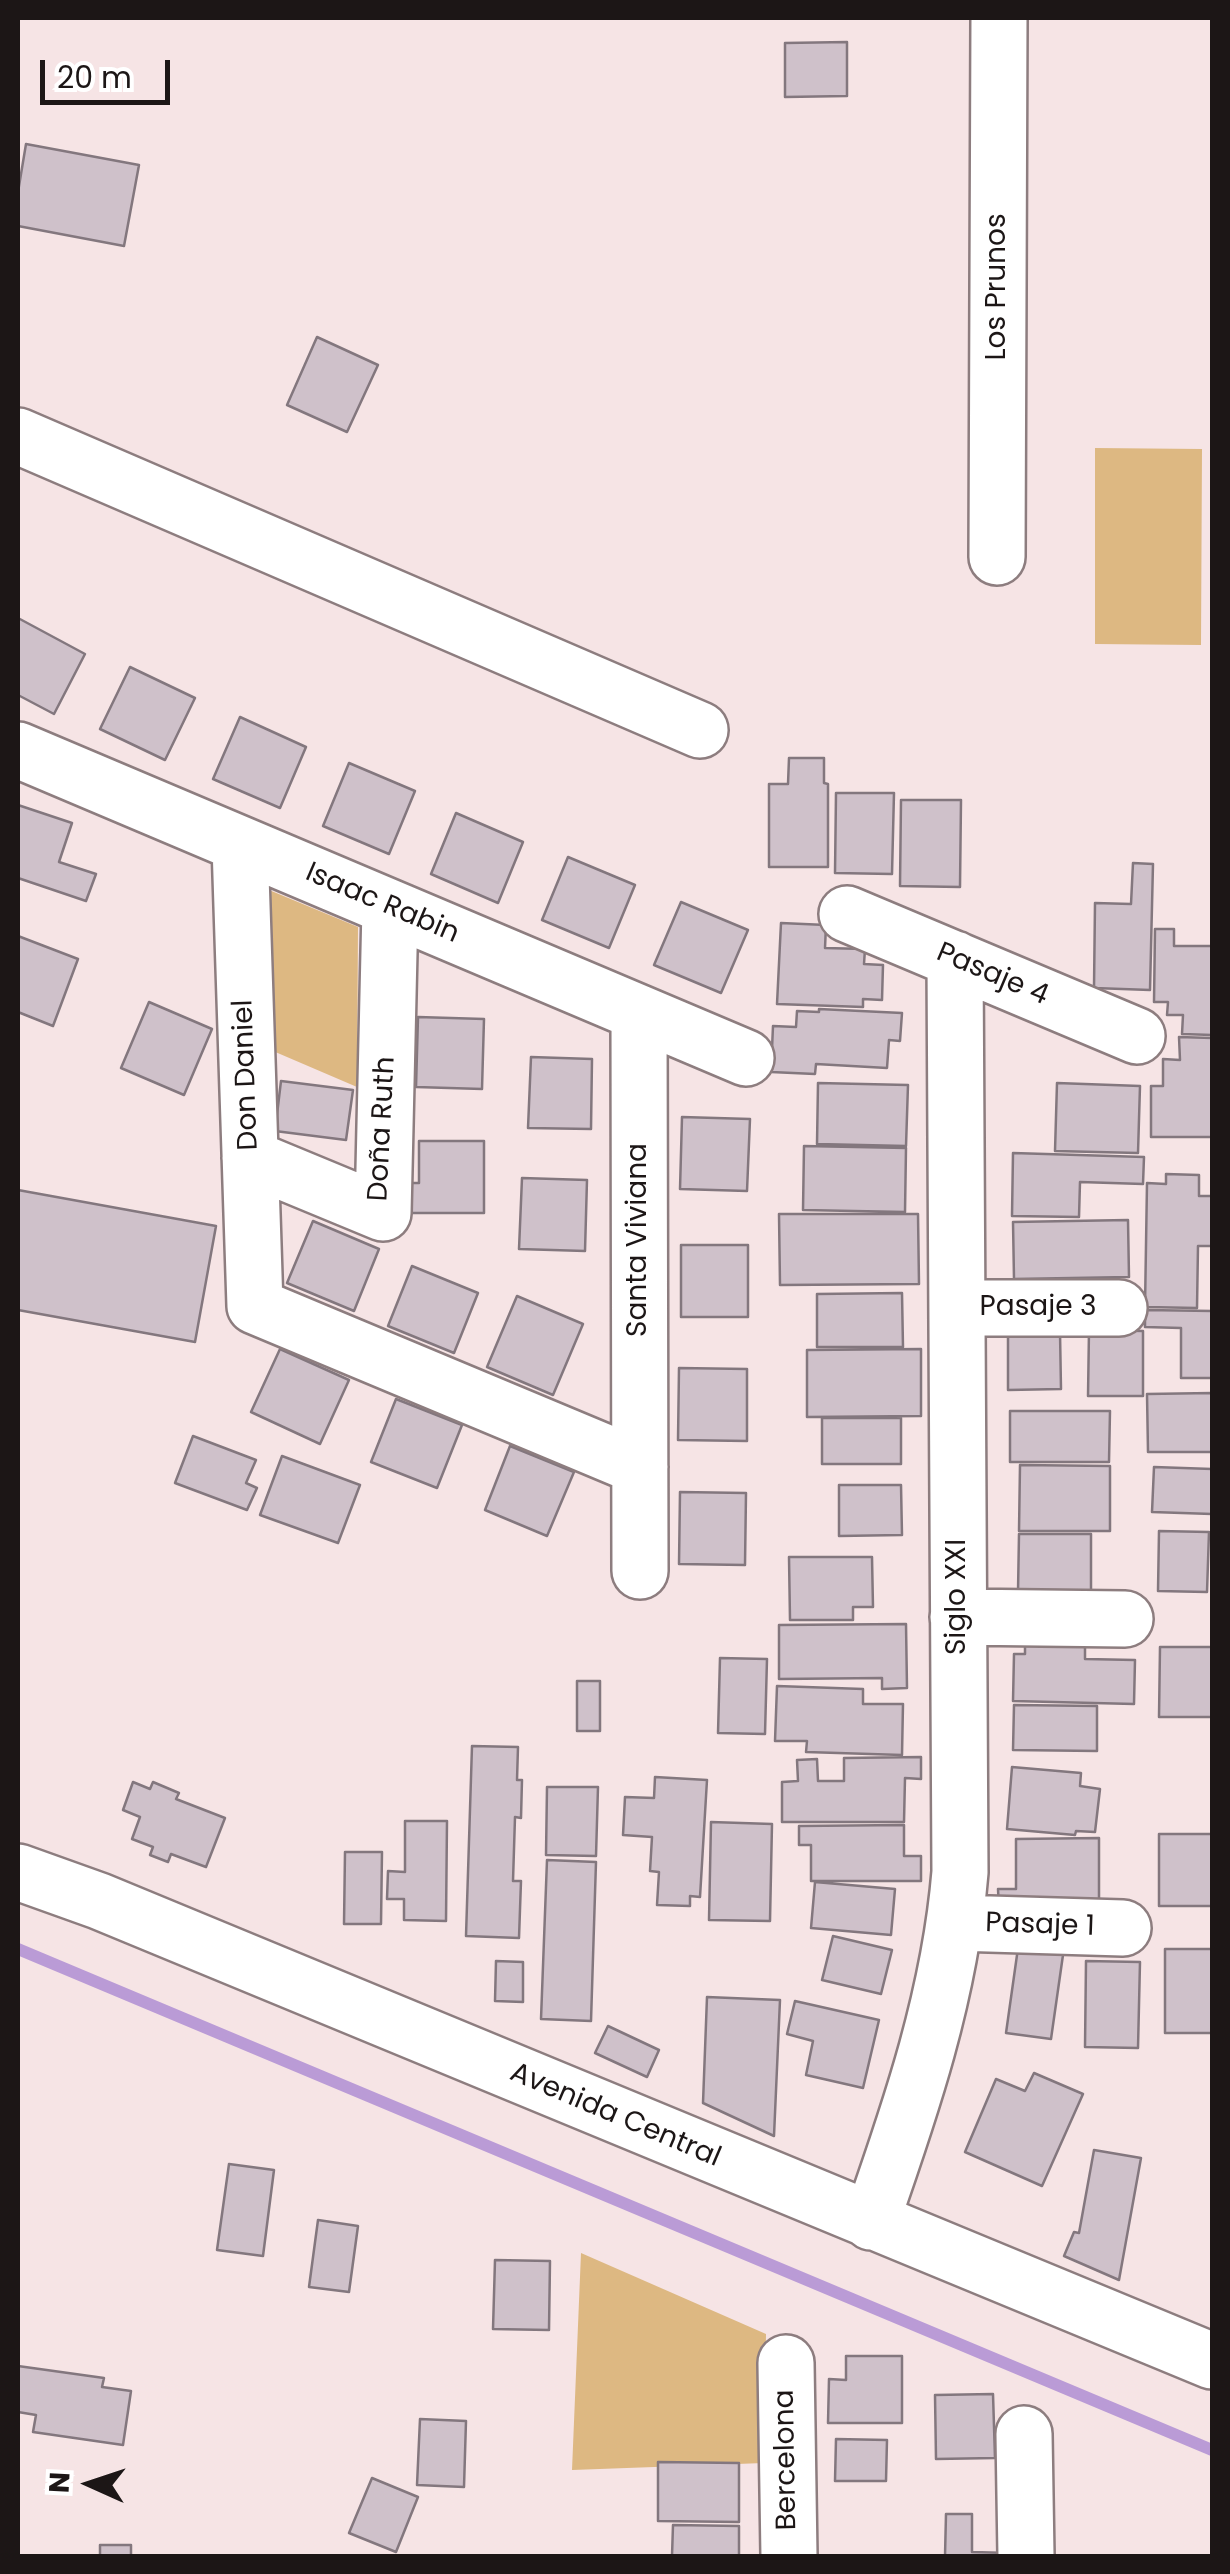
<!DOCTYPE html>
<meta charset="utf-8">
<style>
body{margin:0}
#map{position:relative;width:1230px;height:2574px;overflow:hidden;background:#f6e4e5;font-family:Poppins,sans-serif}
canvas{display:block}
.frame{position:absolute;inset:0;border:20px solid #1c1616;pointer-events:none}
.north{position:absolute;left:40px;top:2434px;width:100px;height:100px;-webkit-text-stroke:8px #fff;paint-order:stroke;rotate:273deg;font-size:28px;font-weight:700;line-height:40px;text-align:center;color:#1c1616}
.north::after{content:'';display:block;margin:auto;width:35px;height:45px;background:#1c1616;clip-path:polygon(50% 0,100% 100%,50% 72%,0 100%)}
.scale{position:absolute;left:40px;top:60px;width:130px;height:45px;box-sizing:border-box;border:5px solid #1c1616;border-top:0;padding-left:12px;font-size:30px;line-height:35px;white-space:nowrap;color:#1c1616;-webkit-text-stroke:8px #fff;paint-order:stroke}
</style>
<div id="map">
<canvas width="1230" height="2574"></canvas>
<div class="frame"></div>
<div class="north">N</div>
<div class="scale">20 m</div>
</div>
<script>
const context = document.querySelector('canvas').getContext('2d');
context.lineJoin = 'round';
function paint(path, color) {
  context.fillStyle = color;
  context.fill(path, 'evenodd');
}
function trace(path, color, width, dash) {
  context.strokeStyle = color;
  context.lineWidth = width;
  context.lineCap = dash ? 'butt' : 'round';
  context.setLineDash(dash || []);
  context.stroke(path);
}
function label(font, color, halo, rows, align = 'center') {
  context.font = font + ' Poppins,sans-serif';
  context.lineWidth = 9;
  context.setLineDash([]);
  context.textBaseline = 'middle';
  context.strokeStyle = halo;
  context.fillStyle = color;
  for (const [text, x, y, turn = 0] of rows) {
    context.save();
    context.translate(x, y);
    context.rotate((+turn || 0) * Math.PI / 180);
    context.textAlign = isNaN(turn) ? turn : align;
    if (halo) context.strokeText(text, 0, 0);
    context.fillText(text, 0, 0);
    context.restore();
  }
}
const green = new Path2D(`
 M1095 448 1202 449 1201 645 1095 644Z
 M257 885 358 927 357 1087 266 1048Z
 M581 2253 766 2334 764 2463 572 2470Z`);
const stream = new Path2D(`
 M18 1949 1212 2450`);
const building = new Path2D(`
 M847 42V96L785 97V43Z
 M26 144 139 165 124 246 18 226V192Z
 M317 337 378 365 347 432 287 405Z
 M18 618 85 654 54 714 18 695Z
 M130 667 195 698 165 760 100 729Z
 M240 717 306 747 280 808 213 779Z
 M789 758H824V783L828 784V867H769V784H788Z
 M349 763 415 791 389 854 323 826Z
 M836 793H894L892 874 835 873Z
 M901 800H961L960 887 900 886Z
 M18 805 72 823 59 862 96 874 86 901 18 878Z
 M456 813 523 842 498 903 431 874Z
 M568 857 635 885 609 948 542 920Z
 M1133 863 1153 864 1150 990 1094 988 1095 903 1131 904Z
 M681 902 748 930 721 993 654 965Z
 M781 923 826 925 825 948 865 949 864 964 883 965 882 1000 863 999V1007L777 1004Z
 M1155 929H1174V946H1212V1035L1182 1034 1183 1015H1167L1168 1002H1154Z
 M18 936 78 959 53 1026 18 1012Z
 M149 1002 212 1029 184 1095 121 1068Z
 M819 1009 902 1013 900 1041 889 1040 887 1068 816 1064 815 1074 771 1072 773 1026 796 1027 797 1011 819 1012Z
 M418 1017 484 1019 482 1089 416 1087Z
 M1179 1037 1212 1038V1137H1151V1086H1163V1059L1180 1060Z
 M531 1057 592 1059 591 1129 528 1128Z
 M281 1081 353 1090 346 1140 275 1131Z
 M818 1083 908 1085 906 1146 817 1144Z
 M1057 1083 1140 1086 1138 1153 1055 1151Z
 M682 1117 750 1119 747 1191 680 1189Z
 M419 1141H484V1213H405V1183H419Z
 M804 1146 906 1148 905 1212 803 1210Z
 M1013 1153 1144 1157 1143 1184 1080 1182 1079 1217 1012 1216Z
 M1166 1174 1199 1175V1196H1212V1246H1198L1197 1308 1145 1307 1147 1183 1166 1184Z
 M522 1178 587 1180 585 1251 519 1249Z
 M18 1190 216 1226 195 1342 18 1310Z
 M779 1214H918L919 1284 780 1285Z
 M1128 1220 1129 1277 1014 1279 1013 1222Z
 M313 1221 379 1249 354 1311 287 1283Z
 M681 1245H748V1317H681Z
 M412 1266 478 1293 454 1353 388 1326Z
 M902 1293 903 1347H817V1294Z
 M517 1296 583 1324 553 1395 487 1367Z
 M1145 1310 1212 1311V1378H1181V1328L1145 1327Z
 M1089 1330 1143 1331V1396H1088Z
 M1008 1332H1060L1061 1389 1008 1390Z
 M280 1349 349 1380 320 1444 251 1412Z
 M921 1349V1416L807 1417V1350Z
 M679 1368 747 1369V1441L678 1440Z
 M1212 1393V1452H1148L1147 1394Z
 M396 1399 462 1425 437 1488 371 1462Z
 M1010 1411H1110L1109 1462H1010Z
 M822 1418H901V1464H822Z
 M193 1436 256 1460 246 1483 257 1488 247 1510 175 1483Z
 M510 1446 574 1472 547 1536 485 1510Z
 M282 1456 360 1485 338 1543 260 1515Z
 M1020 1465 1110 1466V1531H1019Z
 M1154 1467 1212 1469V1514L1152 1512Z
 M839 1485H901L902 1535 839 1536Z
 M680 1492 746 1493 745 1565 679 1564Z
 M1159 1531 1209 1532 1207 1592 1158 1591Z
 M1019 1534H1091V1593L1018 1592Z
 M789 1557H872L873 1607H853V1620H790Z
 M906 1624 907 1688 882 1689V1678L779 1679V1625Z
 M1025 1637 1085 1638V1659L1135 1660 1134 1704 1013 1701 1014 1654H1025Z
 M1160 1647H1212V1717H1159Z
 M720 1658 767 1659 765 1734 718 1733Z
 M577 1681H600V1731H577Z
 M777 1686 863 1689V1704H903L902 1755 806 1752 807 1741H775Z
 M1014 1705 1097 1706V1751L1013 1750Z
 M472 1746 518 1747 517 1780H522L521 1818 515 1817 513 1881H521L519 1938 466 1936Z
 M921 1757V1779L905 1778 904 1822H782V1782L798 1781 797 1760 817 1759 818 1781H844V1758Z
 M1012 1767 1081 1773 1080 1786 1100 1789 1095 1832 1076 1831 1075 1835 1007 1829Z
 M655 1777 707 1780 700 1897 690 1896V1906L657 1905 659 1872 650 1871 652 1837 623 1835 625 1797 654 1798Z
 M133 1782 150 1789 153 1782 179 1793 176 1799 225 1818 206 1867 171 1854 168 1862 150 1855 153 1847 132 1839 140 1817 123 1810Z
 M547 1787H598L596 1856 546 1855Z
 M405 1821H447L446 1921 404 1920V1899H387L388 1871 405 1872Z
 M711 1822 772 1824 770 1921 709 1920Z
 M904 1825V1856H921V1881H811V1845H799V1826Z
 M1159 1834H1212V1906H1159Z
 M1099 1838V1908L999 1909 998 1889H1016V1839Z
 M345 1852H382L381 1924H344Z
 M547 1860 596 1862 591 2021 541 2019Z
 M815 1882 895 1889 891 1935 811 1928Z
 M833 1936 892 1950 881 1994 822 1980Z
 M1018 1948 1063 1955 1051 2039 1006 2033Z
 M1165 1949H1212V2033H1165Z
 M496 1961 523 1962V2002L495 2001Z
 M1086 1961 1140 1962 1138 2048 1085 2047Z
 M707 1997 780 2000 774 2136 703 2103Z
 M795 2001 879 2020 863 2088 806 2075 813 2041 787 2034Z
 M608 2026 659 2050 647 2077 595 2053Z
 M1034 2073 1083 2094 1042 2186 965 2152 996 2079 1025 2091Z
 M1094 2150 1141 2158 1119 2280 1064 2256 1074 2232 1079 2233Z
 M229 2164 274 2170 263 2256 217 2250Z
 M318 2220 358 2226 349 2292 309 2287Z
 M495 2260 550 2261 549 2330 493 2329Z
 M846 2356H902V2423H828L829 2379 846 2380Z
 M18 2366 104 2378 102 2387 131 2391 123 2445 33 2432 36 2415 18 2412Z
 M993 2394 995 2458 936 2459 935 2395Z
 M420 2419 466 2421 464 2487 417 2485Z
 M836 2439 887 2440 886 2481H835Z
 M658 2462 739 2463V2522L658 2521Z
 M372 2478 418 2497 396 2552 349 2533Z
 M946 2514H972V2552L1010 2553V2556H945Z
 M673 2525 739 2526V2556H672Z
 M100 2545H131V2556H100Z`);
const minor = new Path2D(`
 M18 436 700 730
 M997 557 999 18
 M18 750 746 1058
 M240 845 255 1306 640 1467
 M847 914 1137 1036
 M639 1013 640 1571
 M250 1158 383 1213 390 908
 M957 1308H1119
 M958 1617 1125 1619
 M18 1872 99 1901 1212 2361
 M956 1923 1123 1928
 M871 2222C911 2108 950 1994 960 1872L955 959
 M786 2363 789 2556
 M1024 2434 1026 2556`);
const streetNames = [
 ["Los Prunos",998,287,-90],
 ["Isaac Rabin",382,904,23],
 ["Pasaje 4",992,975,23],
 ["Don Daniel",247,1075,-92],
 ["Doña Ruth",383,1129,-87],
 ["Santa Viviana",639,1240,-90],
 ["Pasaje 3",1038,1308],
 ["Siglo XXI",958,1597,-90],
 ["Pasaje 1",1040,1926,2],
 ["Avenida Central",615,2116,23],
 ["Bercelona",787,2460,-91]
];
paint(green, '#ddb882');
trace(stream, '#ba9bd6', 12);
paint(building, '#cfc1ca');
trace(building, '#83777e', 2.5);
trace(minor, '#8d7d7f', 60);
trace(minor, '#fff', 55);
label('28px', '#1c1616', '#fff', streetNames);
</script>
